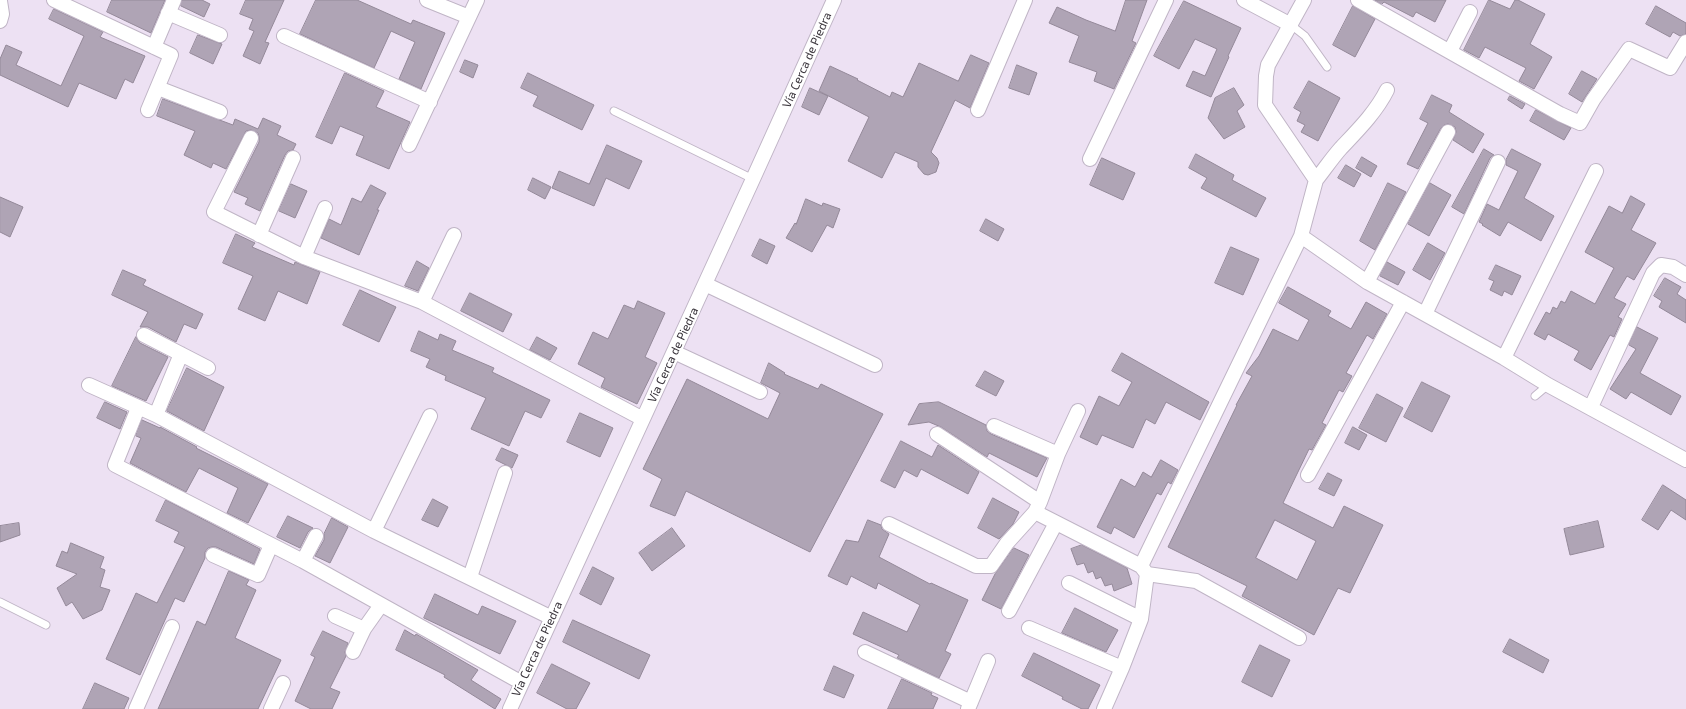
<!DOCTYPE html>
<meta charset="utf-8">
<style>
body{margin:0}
canvas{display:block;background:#ede1f3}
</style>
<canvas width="1686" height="709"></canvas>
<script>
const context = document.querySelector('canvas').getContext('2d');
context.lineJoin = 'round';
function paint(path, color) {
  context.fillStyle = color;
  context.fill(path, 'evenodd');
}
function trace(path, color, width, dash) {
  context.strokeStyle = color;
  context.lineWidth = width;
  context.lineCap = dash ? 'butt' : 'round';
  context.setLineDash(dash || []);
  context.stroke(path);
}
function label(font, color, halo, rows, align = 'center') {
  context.font = font + ' "Exo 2",sans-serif';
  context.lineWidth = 4;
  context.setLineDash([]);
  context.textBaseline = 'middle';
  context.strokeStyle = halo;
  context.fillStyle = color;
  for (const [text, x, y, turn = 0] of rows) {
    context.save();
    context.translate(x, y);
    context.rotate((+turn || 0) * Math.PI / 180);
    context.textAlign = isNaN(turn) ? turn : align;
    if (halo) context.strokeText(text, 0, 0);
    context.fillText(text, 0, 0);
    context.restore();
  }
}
const building = new Path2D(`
 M112 0H165L151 33 107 12Z
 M182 0H202L210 4 204 17 181 6Z
 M246 0H284L265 42 269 43 260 64 243 56 254 31 249 29 253 19 240 14Z
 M316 0H357L411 24 413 20 445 33 421 89 399 79 415 42 391 31 374 68 300 34Z
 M1126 0H1147L1132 41 1136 43 1114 89 1094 81 1097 72 1069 62 1079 36 1049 23 1057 7 1086 20 1115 31Z
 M1375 0H1446L1435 22 1416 12 1413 17 1384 2 1382 4Z
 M1489 0 1510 9 1515 0H1518L1545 14 1530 44 1552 57 1534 89 1519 81 1526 68 1485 47 1479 58 1464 50Z
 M1184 1 1241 28 1228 56 1229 57 1211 97 1186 86 1193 71 1205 76 1217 49 1195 39 1179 69 1154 56Z
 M1353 6 1375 19 1355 57 1333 45Z
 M1656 6 1686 23V34L1680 36 1673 32 1670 37 1646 24Z
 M54 9 103 32 100 37 145 56 133 83 125 79 116 99 79 83 68 107 0 75V59L6 45 22 52 16 65 61 86 84 36 49 19Z
 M198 35 222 44 213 64 190 53Z
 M971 55 989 63 970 108 955 100 931 152 937 158 939 163 936 172 928 175 924 174 918 167V162L895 152 882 178 848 161 869 117 819 91 830 66 858 79 857 80 890 97 892 92 903 97 919 63 958 81Z
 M465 60 478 65 473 78 460 72Z
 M1017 65 1037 73 1029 95 1009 88Z
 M1582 71 1597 79 1582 102 1569 94Z
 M345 73 384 91 376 107 410 122 389 169 356 155 364 136 340 126 332 144 316 137Z
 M528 73 594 105 582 130 533 106 538 96 521 88Z
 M1309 81 1340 98 1318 141 1301 132 1305 125 1297 121 1301 112 1294 108Z
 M810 88 828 96 819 115 802 107Z
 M1234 88 1244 105 1237 111 1245 127 1224 139 1208 118 1215 98Z
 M1432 95 1452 105 1449 112 1484 134 1473 153 1453 140 1456 132 1455 127 1448 124 1444 125 1441 128 1418 169 1407 164 1428 123 1420 119Z
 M1510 96 1525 104 1522 109 1508 100Z
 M163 99 233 125 235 119 258 129 263 118 281 126 277 135 296 144 293 150 288 151 285 155 260 211 245 204 248 198 234 192 259 142V137L258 133 251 130 246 131 226 169 213 163 211 168 184 155 195 131 157 116Z
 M1536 110 1571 128 1564 140 1530 121Z
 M607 145 642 161 629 189 606 178 594 206 552 188 559 171 589 184Z
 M1484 149 1494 155 1490 158 1464 214 1452 207Z
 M1512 149 1541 164 1524 198 1554 216 1541 241 1508 222 1500 236 1482 225 1483 224 1479 222 1487 204 1499 210 1518 171 1506 165V160Z
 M1196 154 1234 175 1232 180 1266 198 1256 217 1201 188 1207 178 1189 168Z
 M1362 157 1377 166 1371 177 1356 168Z
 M1102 158 1135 173 1123 200 1090 185Z
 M1346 165 1361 174 1354 187 1338 178Z
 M533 178 551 187 545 199 528 190Z
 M1388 183 1406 192 1375 250 1360 241Z
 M1430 183 1451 195 1429 236 1408 224Z
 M291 184 307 191 295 218 279 211Z
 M371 185 386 193 377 210H379L359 255 321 238 329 219 341 225 352 198 361 202Z
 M1631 196 1645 204 1631 230 1656 243 1634 280 1627 276 1614 298 1626 304 1618 317 1622 319 1614 337 1610 335 1591 370 1574 360 1579 351 1548 334 1545 340 1534 334 1546 312 1550 314 1553 307 1557 309 1561 301 1565 303 1571 291 1595 304 1614 268 1585 252 1609 206 1622 213Z
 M0 197 23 207 10 237 0 232Z
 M806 199 822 206 823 203 840 209 833 228 827 225 812 252 786 238 795 223 796 224Z
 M986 219 1004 229 998 241 980 231Z
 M236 234 255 243 252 247 294 265 295 262 320 272 307 304 278 291 265 321 238 309 253 276 223 263Z
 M760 239 775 246 767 264 752 256Z
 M1428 243 1445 253 1430 280 1413 270Z
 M1231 247 1259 259 1243 295 1215 283Z
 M417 261 429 268 418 291 405 286Z
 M1387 262 1405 272 1398 285 1380 276Z
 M1496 265 1521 276 1512 295 1504 291 1502 296 1490 290 1494 281 1489 279Z
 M123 270 146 280 143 285 203 314 196 329 184 324 176 342 148 327H140L148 312 112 295Z
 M1665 278 1681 287 1677 294 1686 300V323L1659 307 1662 301 1654 296Z
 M1288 287 1331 311 1328 316 1351 329 1366 302 1387 314 1373 339 1367 335 1346 373 1352 376 1343 392 1339 390 1322 423 1326 425 1312 450 1309 449 1283 503 1333 528 1344 506 1383 525 1350 593 1338 588 1314 635 1242 596 1247 586 1168 547 1237 405H1236L1252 376 1246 373 1259 356 1273 329 1298 341 1309 320 1279 303ZM1275 520 1316 541 1297 580 1256 558Z
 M360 290 396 307 379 342 343 325Z
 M470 293 512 314 503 332 461 311Z
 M638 301 665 313 645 357 657 363 637 404 601 387 605 378 578 364 593 332 608 339 624 305 634 309Z
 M1637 327 1658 338 1640 373 1681 396 1671 415 1631 392 1626 399 1610 389 1636 349 1629 345Z
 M419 331 438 340 440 334 456 341 452 350 494 368 492 372 550 400 541 418 525 411 509 446 471 429 486 398 445 380 446 376 426 367 430 359 411 351Z
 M136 337 140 343 168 357 146 401 112 386Z
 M537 337 557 348 550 360 530 350Z
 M1122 353 1209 402 1200 420 1166 402 1155 424 1146 419 1133 448 1102 435 1097 445 1080 437 1099 396 1119 406 1132 382 1112 371Z
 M769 363 785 373 784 374 818 389 821 384 883 414 810 552 686 491 675 516 650 506 662 479 643 469 687 379 768 419 780 393 761 383Z
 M187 368 224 387 204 431 167 411Z
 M985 371 1004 381 996 396 976 386Z
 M1422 382 1450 396 1432 432 1404 417Z
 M1377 394 1403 408 1386 442 1359 428Z
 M105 402 127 412 120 429 97 418Z
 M939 402 986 425 987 431 991 434 1047 458 1037 477 989 453 987 457 941 427 929 422 908 425 919 404Z
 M580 413 613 428 600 457 567 442Z
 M142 420 160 428V427L197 447 196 448 268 484 248 523 227 513 238 488 199 468 186 492 130 463 141 438 136 436Z
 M1353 427 1367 435 1359 450 1345 443Z
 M901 441 932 457 938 445 979 472 968 494 921 469 917 477 904 470 895 488 881 481Z
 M502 448 518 455 512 468 496 460Z
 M1161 460 1178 470 1171 484 1168 482 1161 495 1157 493 1134 538 1114 527 1111 534 1097 527 1121 479 1135 487 1143 472 1151 477Z
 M1328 473 1342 480 1334 496 1319 489Z
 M1663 485 1686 500V520L1671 510 1658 530 1642 520Z
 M993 498 1019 512 1013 524 999 539 978 528Z
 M433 499 448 507 438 527 422 520Z
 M166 500 260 549 254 564 216 547H212L208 548 205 552V558L184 602 175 598 140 675 106 659 136 593 157 603 185 547 174 542 179 532 156 521Z
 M288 516 313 528 308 532 300 548 277 537Z
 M332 518 348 527 330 563 315 556 324 540V534Z
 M868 520 881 525 882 529 889 534 879 557 930 584 931 583 968 600 945 651 951 654 939 678 897 658 899 655 853 634 863 612 907 632 920 605 878 583 876 589 851 576 847 585 828 576 846 540 858 542Z
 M1598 521 1604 547 1570 555 1564 529Z
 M19 523 20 535 0 542V526Z
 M672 528 685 546 652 571 639 553Z
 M71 543 104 557 100 568 105 570 100 587 110 590 102 610 83 619 72 602 66 606 57 588 77 574 56 566 62 551 67 553Z
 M1082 545 1127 568 1132 584 1114 591 1112 584 1105 586 1101 577 1096 579 1093 571 1088 573 1084 563 1077 565 1071 549Z
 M1014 548 1029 555 1001 609 982 600 995 574Z
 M593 567 614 578 601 605 580 594Z
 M229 571 249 580 246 585 256 590 235 638 281 660 258 709H158L197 621 205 625Z
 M435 594 478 615 482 606 516 621 500 654 424 618Z
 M1075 608 1118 630 1106 652 1062 633Z
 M573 620 650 655 639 679 563 642Z
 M405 630 415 636 416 634 478 670 471 680 501 699 495 709 444 677 445 675 396 650Z
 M323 631 348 643 345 652 346 656 330 688 340 692 332 709H311L295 701 315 657 311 655Z
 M1510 639 1549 660 1543 673 1503 652Z
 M1260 645 1290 660 1272 697 1242 682Z
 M1034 653 1100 685 1088 709H1082L1062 699 1063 697 1022 676Z
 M552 664 590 683 576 709H567L537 693Z
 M834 666 854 675 844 698 824 690Z
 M902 679 932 693 931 695 938 698 933 709H888Z
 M95 683 129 698 124 709H83Z`);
const service = new Path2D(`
 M1291 25 1305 36 1327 67
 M614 111 753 179
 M1535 396 1548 385
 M0 602 46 625`);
const minor = new Path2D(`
 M54 0 171 55 148 110
 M427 0 469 17
 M1244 0 1291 25
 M1358 0 1560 114 1580 123 1593 100 1629 49 1670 68 1686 42
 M0 1 2 14 0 21
 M168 13 220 35
 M284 36 430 102
 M154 47 174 0
 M1450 51 1470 12
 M158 88 220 112
 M978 110 1025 0
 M251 138 214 212 304 257 422 302 643 419
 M409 145 477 0
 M1090 159 1166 0
 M1316 180C1324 170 1332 158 1341 148 1358 130 1376 112 1387 90
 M259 235 293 158
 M1301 236 1367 282 1504 358 1548 385 1686 460
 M304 257 325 208
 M1367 282 1448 132
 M705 284 875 365
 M422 302 454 235
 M1425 314 1498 162
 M144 335 208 368
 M674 352 760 392
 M1504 358 1596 171
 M89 385 156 415 374 531 552 618
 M1591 407 1653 273 1661 265 1673 267 1686 275
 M138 408 115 465 303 561 522 683
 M156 415 181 354
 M994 426 1058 454
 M937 434 1040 502
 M1308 475 1403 302
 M1035 512 1141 566
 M889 524 976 566H991L1007 543 1035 512 1040 502 1058 454 1078 411
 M374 531 430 416
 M213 555 258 575 271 545
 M303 561 316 536
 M1147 574 1196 581 1299 638
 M470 577 505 473
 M1069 583 1141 619
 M1009 611 1056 523
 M335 616 364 629
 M1029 628 1122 668
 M353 652 364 629 381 605
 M865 652 971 702
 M136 709 172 627
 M271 709 283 683
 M510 709 753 179 834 0
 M968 709 988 661
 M1104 709 1122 668 1141 619 1147 574 1141 566 1301 236 1316 180 1265 105 1266 76 1268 65 1304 0`);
const streetNames = [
 ["Vía Cerca de Piedra",807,60,-66],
 ["Vía Cerca de Piedra",673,355,-65],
 ["Vía Cerca de Piedra",537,649,-65]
];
paint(building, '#afa4b5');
trace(building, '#948999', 1);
trace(service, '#c0b5c6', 9);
trace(minor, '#c0b5c6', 16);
trace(service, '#fff', 7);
trace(minor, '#fff', 14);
label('12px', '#3b363d', '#fff', streetNames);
</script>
